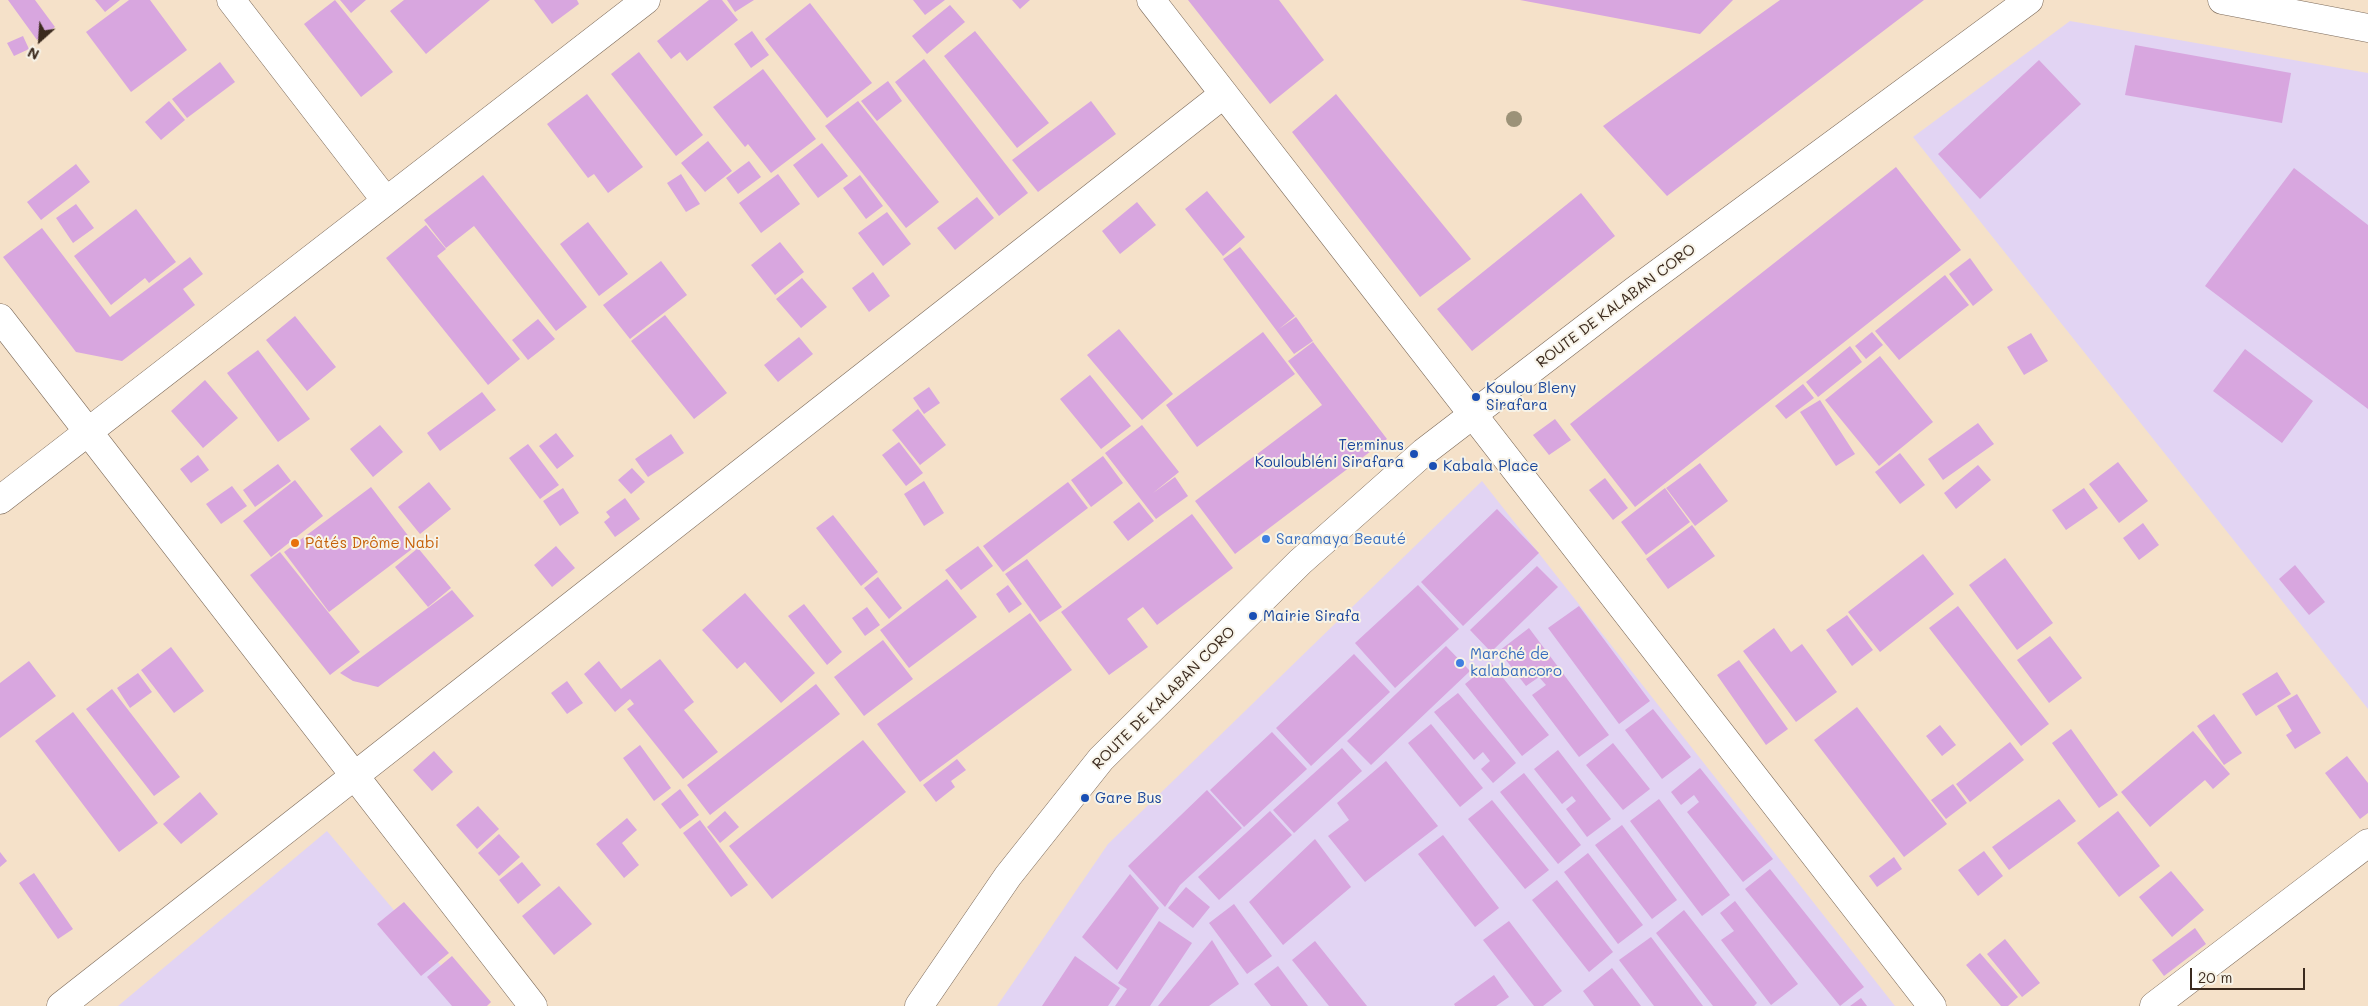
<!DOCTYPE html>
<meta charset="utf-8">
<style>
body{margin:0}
#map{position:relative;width:2368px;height:1006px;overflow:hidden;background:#f5e1c9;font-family:Mali,sans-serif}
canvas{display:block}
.north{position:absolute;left:15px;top:15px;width:50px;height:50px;-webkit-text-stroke:4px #f7f3e8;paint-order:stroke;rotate:206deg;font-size:14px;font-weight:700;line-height:20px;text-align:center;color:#3b2a1e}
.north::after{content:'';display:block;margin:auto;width:18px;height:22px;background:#3b2a1e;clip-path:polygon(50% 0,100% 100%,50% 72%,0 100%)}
.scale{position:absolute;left:2190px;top:968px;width:115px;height:22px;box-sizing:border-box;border:2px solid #3b2a1e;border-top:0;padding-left:6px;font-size:15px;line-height:18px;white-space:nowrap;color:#3b2a1e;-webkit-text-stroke:4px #f7f3e8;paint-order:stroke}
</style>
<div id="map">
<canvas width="2368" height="1006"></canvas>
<div class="north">N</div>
<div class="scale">20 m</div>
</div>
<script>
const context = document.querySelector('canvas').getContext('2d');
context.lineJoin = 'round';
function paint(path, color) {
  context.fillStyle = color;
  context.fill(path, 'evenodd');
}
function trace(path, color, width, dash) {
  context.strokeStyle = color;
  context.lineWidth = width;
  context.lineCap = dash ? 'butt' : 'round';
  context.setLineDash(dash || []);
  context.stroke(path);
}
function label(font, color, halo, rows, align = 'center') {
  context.font = font + ' Mali,sans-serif';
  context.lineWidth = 4;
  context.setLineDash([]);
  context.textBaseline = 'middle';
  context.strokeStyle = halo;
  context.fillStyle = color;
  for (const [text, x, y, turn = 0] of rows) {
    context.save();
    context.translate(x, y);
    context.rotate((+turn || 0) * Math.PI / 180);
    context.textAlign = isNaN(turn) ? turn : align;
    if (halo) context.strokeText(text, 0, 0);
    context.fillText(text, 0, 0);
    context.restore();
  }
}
const built = new Path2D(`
 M2070 21 2368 73V709L1913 137Z
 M1482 481 1895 1006H997L1108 844Z
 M327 831 475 1006H118Z`);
const building = new Path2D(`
 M8 0H35L55 27 37 40Z
 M95 0H120L105 12Z
 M129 0H150L187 50 131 92 86 32Z
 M335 0 393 72 361 97 304 24Z
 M340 0H366L351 13Z
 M404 0H490L426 54 390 11Z
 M534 0H577L579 4 552 24Z
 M709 0H722L738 20 687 61 680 52 671 59 657 41Z
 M727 0H754L735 12Z
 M913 0H945L925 15Z
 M1012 0H1030L1020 9Z
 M1188 0H1279L1324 60 1270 104Z
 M1520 0H1733L1700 34Z
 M1780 0H1924L1667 196 1603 126Z
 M810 3 872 83 827 118 765 39Z
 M950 5 965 22 927 54 912 36Z
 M752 31 769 55 751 68 734 44Z
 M975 31 1049 123 1017 148 944 56Z
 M23 36 29 49 14 56 7 43Z
 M2135 45 2291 73 2282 123 2125 95Z
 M639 52 703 135 676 156 611 74Z
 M924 59 1028 193 999 216 895 82Z
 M2039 60 2081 104 1980 199 1938 154Z
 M220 62 235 82 187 118 172 99Z
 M763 69 816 139 771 173 748 144 745 147 713 107Z
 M888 81 902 101 877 121 861 101Z
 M587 94 643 167 608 193 594 174 588 178 547 124Z
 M1336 94 1471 259 1420 297 1292 132Z
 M169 101 185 120 161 140 145 122Z
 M858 101 939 202 906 228 825 126Z
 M1091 101 1116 134 1038 192 1012 160Z
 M708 141 732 171 705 192 681 163Z
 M822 143 848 176 818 198 793 165Z
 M749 161 761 177 738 194 726 178Z
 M76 164 90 182 41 220 27 202Z
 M1896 167 1961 250 1635 507 1570 424Z
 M2294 168 2368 225V409L2205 286Z
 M681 174 700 204 686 212 667 183Z
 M778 174 800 204 761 233 739 203Z
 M483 175 587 307 556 331 474 226 446 248 424 220Z
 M860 175 883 206 866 219 843 188Z
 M1207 191 1245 237 1223 256 1185 209Z
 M1581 193 1615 236 1472 351 1437 309Z
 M977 197 994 218 955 250 937 228Z
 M1137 202 1156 225 1120 254 1102 231Z
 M76 204 94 228 73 243 56 218Z
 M136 209 176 262 149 283 145 278 111 305 74 256Z
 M887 212 911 244 883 266 858 233Z
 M588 222 628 274 599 296 560 244Z
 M426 225 446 249 437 256 520 359 488 385 386 258Z
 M42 228 110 317 190 257 203 274 183 289 195 305 122 361 76 352 3 257Z
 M780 242 804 272 775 295 751 265Z
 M1240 247 1295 316 1279 329 1296 317 1313 341 1294 354 1223 259Z
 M1970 258 1993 290 1973 306 1949 274Z
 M661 261 687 295 630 339 603 305Z
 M873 272 890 296 869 312 852 288Z
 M1945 275 1969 305 1899 360 1875 331Z
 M802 278 827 307 801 328 776 299Z
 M665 315 727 393 694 419 631 341Z
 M295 316 336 367 307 391 266 340Z
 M538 319 555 339 528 360 512 340Z
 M1119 329 1173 394 1142 420 1087 355Z
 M1263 332 1295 374 1197 447 1166 405Z
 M1872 332 1883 345 1866 359 1855 346Z
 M2031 333 2048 361 2024 375 2007 347Z
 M799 337 813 354 778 382 764 365Z
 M1313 342 1387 439 1235 554 1195 501 1322 405 1288 361Z
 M1850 346 1862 362 1818 397 1806 382Z
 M2245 349 2313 401 2282 443 2213 391Z
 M258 350 310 419 278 442 227 373Z
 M1880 356 1933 422 1879 466 1825 400Z
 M1090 375 1131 426 1101 449 1060 399Z
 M205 380 238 418 203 448 171 411Z
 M1803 384 1814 398 1786 419 1775 406Z
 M929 387 940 403 924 414 913 398Z
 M482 392 496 410 440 451 427 433Z
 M1820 400 1855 454 1836 466 1800 412Z
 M918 409 946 445 920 465 892 430Z
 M1555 419 1571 440 1549 455 1533 435Z
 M1978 423 1994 444 1943 480 1928 459Z
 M380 425 403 452 373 477 350 449Z
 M1142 425 1179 472 1153 493 1175 477 1188 496 1156 519 1105 453Z
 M556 433 574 456 557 469 539 446Z
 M671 434 684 453 648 477 635 459Z
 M899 442 923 473 906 486 882 455Z
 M528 444 559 485 540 499 509 458Z
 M1900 453 1925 485 1900 504 1875 472Z
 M198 455 209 470 191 483 180 469Z
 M1103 456 1123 483 1091 507 1071 480Z
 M2118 462 2148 501 2119 523 2089 484Z
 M1700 463 1728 501 1695 526 1666 488Z
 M278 464 291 481 255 507 243 490Z
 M1978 465 1991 480 1956 509 1944 493Z
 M632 468 645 482 631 494 618 480Z
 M1605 478 1628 508 1613 520 1589 490Z
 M295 480 323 516 271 557 243 521Z
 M924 481 944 513 924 526 904 494Z
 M429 482 451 509 420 534 398 507Z
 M1068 482 1088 508 1003 572 983 546Z
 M232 486 247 506 221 524 206 504Z
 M371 487 416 546 329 612 284 552Z
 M563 488 579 513 560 526 543 501Z
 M1665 488 1690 522 1646 555 1621 522Z
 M2084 488 2098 508 2066 530 2052 510Z
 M625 498 640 519 615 537 604 522 610 517 606 512Z
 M1139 502 1154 521 1128 541 1113 522Z
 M1497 509 1539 553 1463 626 1421 582Z
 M1192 514 1233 568 1157 625 1143 607 1127 619 1148 647 1109 675 1061 612Z
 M833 515 878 572 861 586 816 528Z
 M2143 523 2159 545 2139 560 2123 538Z
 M1692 525 1715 556 1668 589 1646 559Z
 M556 546 575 568 552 587 534 565Z
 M978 546 993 566 961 590 945 570Z
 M418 548 451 588 428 607 395 567Z
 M280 552 360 652 330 675 250 575Z
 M1923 554 1954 594 1880 652 1848 612Z
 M2005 558 2053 623 2017 650 1969 585Z
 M1027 559 1062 607 1040 622 1005 574Z
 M2295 565 2325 602 2309 615 2279 579Z
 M1537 566 1558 587 1491 652 1470 630Z
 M878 577 902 608 889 619 864 588Z
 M947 579 977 617 909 668 880 630Z
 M1008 585 1022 604 1009 613 996 594Z
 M1418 585 1459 629 1395 688 1355 643Z
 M452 590 474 616 378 687 353 681 340 673Z
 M745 593 815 673 781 703 745 662 737 669 702 630Z
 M804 604 842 652 827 665 788 616Z
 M1579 606 1650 701 1619 724 1548 628Z
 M1958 606 2049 724 2021 746 1929 628Z
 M867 607 880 625 865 636 852 618Z
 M1030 613 1072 670 920 782 877 724Z
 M1847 615 1873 650 1852 666 1826 630Z
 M1529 628 1609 735 1579 757 1532 695 1546 685 1539 677 1526 686 1499 651Z
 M1774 628 1791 652 1802 644 1837 692 1796 722 1743 651Z
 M2050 636 2082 678 2049 703 2017 660Z
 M883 640 913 679 864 716 834 677Z
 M1446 646 1470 671 1371 765 1347 741Z
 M171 647 204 691 174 713 141 670Z
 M1354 654 1390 692 1311 766 1276 728Z
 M660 659 694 702 684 710 718 752 683 779 627 709 634 704 630 699 615 712 584 674 599 661 621 689Z
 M1739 660 1788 729 1766 745 1717 675Z
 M29 661 56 696 0 738V683Z
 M1491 663 1549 735 1522 756 1465 684Z
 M2277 672 2291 694 2256 716 2242 694Z
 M138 673 152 692 130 708 117 688Z
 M567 681 583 703 567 714 551 693Z
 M816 684 840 714 710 815 687 785Z
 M112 689 180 777 154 796 86 709Z
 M1458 693 1516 763 1493 783 1481 769 1490 761 1483 752 1474 760 1434 712Z
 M2297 694 2321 733 2295 749 2286 735 2292 731 2277 706Z
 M1857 707 1947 824 1904 857 1814 740Z
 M1653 709 1691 757 1662 779 1625 730Z
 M73 712 158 823 119 852 35 741Z
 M2214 714 2242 753 2224 765 2197 726Z
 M1431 724 1483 788 1460 807 1408 743Z
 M1940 725 1956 745 1942 756 1926 736Z
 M2071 729 2118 795 2099 808 2052 743Z
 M2193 731 2230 774 2213 789 2205 780 2150 827 2121 792Z
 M1272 732 1307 769 1244 827 1210 790Z
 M863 740 906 792 772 899 729 846Z
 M2010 742 2024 760 1970 802 1956 784Z
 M1613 743 1650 789 1623 810 1586 765Z
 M640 745 671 788 654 801 623 758Z
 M1342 748 1362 771 1294 833 1273 810Z
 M1558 750 1611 819 1587 837 1566 809 1576 801 1572 796 1562 804 1534 769Z
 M434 751 453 772 432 791 413 770Z
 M2347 756 2368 783V813L2360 819 2325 773Z
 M957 759 966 770 951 781 955 787 936 802 923 785Z
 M1386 761 1438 826 1365 882 1328 836 1349 820 1337 803Z
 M1700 768 1773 859 1743 882 1687 812 1699 802 1694 795 1681 805 1671 792Z
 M1524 773 1581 845 1558 864 1500 792Z
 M1953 784 1967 803 1946 819 1931 800Z
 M680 789 699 815 680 829 661 804Z
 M1207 790 1242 828 1180 885 1165 907 1128 866Z
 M200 792 218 814 181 844 163 824Z
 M1659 799 1730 895 1702 916 1630 821Z
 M2059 799 2076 821 2009 870 1992 847Z
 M1492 800 1549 870 1525 889 1468 819Z
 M478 806 499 829 477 849 456 825Z
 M725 811 739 827 720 843 707 827Z
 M1270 811 1292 835 1219 900 1198 877Z
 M2118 811 2160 866 2119 897 2077 843Z
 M627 818 637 830 622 843 639 865 624 878 596 844Z
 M700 820 748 885 731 897 683 833Z
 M1622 825 1677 900 1652 919 1595 845Z
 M499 834 520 857 499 876 478 853Z
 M1443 835 1499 908 1475 927 1418 854Z
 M1315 839 1351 887 1283 945 1249 902Z
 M1984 851 2003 876 1978 896 1958 870Z
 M0 852 7 861 0 867Z
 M1588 853 1643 925 1618 944 1564 872Z
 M1894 857 1902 869 1877 887 1869 876Z
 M522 862 541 885 518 904 499 880Z
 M1770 869 1864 987 1840 1006 1745 889Z
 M2171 871 2204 910 2172 937 2139 897Z
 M34 873 73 929 58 939 19 883Z
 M1130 874 1159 908 1117 970 1082 937Z
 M1557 880 1613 952 1589 972 1532 900Z
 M559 886 592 924 554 955 522 916Z
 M1186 887 1210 907 1193 928 1168 908Z
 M1735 901 1798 984 1771 1005 1721 940 1734 931 1720 913Z
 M404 902 449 953 421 976 377 924Z
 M1234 904 1272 956 1247 974 1209 923Z
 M1684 910 1757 1003 1754 1006H1713L1656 933Z
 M1159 921 1192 943 1150 1006H1115L1127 989 1118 983Z
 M1509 921 1562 991 1543 1006H1534L1483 940Z
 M2195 928 2206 944 2164 976 2152 960Z
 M1651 937 1703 1006H1654L1619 960Z
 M2005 939 2040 983 2022 997 1987 954Z
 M1212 940 1239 984 1209 1006H1158Z
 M1315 941 1367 1006H1329L1292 960Z
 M1980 953 2018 997 2008 1006H2001L1966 965Z
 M452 956 491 1002 487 1006H452L427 977Z
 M1075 956 1120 988 1108 1006H1042Z
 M1278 966 1308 1006H1271L1254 984Z
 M1612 968 1641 1006H1594L1583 991Z
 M1494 975 1509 997 1496 1006H1455L1454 1004Z
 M1861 998 1867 1006H1850Z`);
const minor = new Path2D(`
 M231 0 386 201
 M1151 0 1932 1006
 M0 318 533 1006
 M0 500 646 0
 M61 1006 1224 94
 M2154 1006 2368 843`);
const major = new Path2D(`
 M2222 0 2368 28
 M919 1006 1008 876 1101 759 1300 562 1424 452 1634 291 2029 0`);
const trees = [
 [1514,119]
];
const markers = [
 [1476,397,5,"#1a4fb4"],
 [1414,454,5,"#1a4fb4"],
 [1433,466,5,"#1a4fb4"],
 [1266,539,5,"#3f7fe0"],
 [295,543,5,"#e8710a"],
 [1253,616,5,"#1a4fb4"],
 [1460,663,5,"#3f7fe0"],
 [1085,798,5,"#1a4fb4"]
];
const streetNames = [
 ["ROUTE DE KALABAN CORO",1616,306,-37],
 ["ROUTE DE KALABAN CORO",1164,698,-45]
];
const transitNames = [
 ["Koulou Bleny",1486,388],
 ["Sirafara",1486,405],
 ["Terminus",1404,445,"right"],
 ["Kouloubléni Sirafara",1404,462,"right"],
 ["Kabala Place",1443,466],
 ["Mairie Sirafa",1263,616],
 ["Gare Bus",1095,798]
];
const shopNames = [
 ["Saramaya Beauté",1276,539],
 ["Marché de",1470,654],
 ["kalabancoro",1470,671]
];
const foodNames = [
 ["Pâtés Drôme Nabi",305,543]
];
paint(built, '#e2d4f3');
paint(building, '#d8a6df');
trace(minor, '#7c6a5a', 29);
trace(major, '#7c6a5a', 29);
trace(minor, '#fff', 28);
trace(major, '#fff', 28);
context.fillStyle = '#9c9278';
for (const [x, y] of trees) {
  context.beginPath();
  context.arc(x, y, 8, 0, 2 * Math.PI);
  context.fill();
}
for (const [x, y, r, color] of markers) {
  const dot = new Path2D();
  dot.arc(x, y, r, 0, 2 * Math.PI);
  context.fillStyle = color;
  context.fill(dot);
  trace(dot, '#f7f3e8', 2);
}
label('15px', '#3b2a1e', '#f7f3e8', streetNames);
label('15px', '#164399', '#f7f3e8', transitNames, 'left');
label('15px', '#366cbe', '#f7f3e8', shopNames, 'left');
label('15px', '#c56008', '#f7f3e8', foodNames, 'left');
</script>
